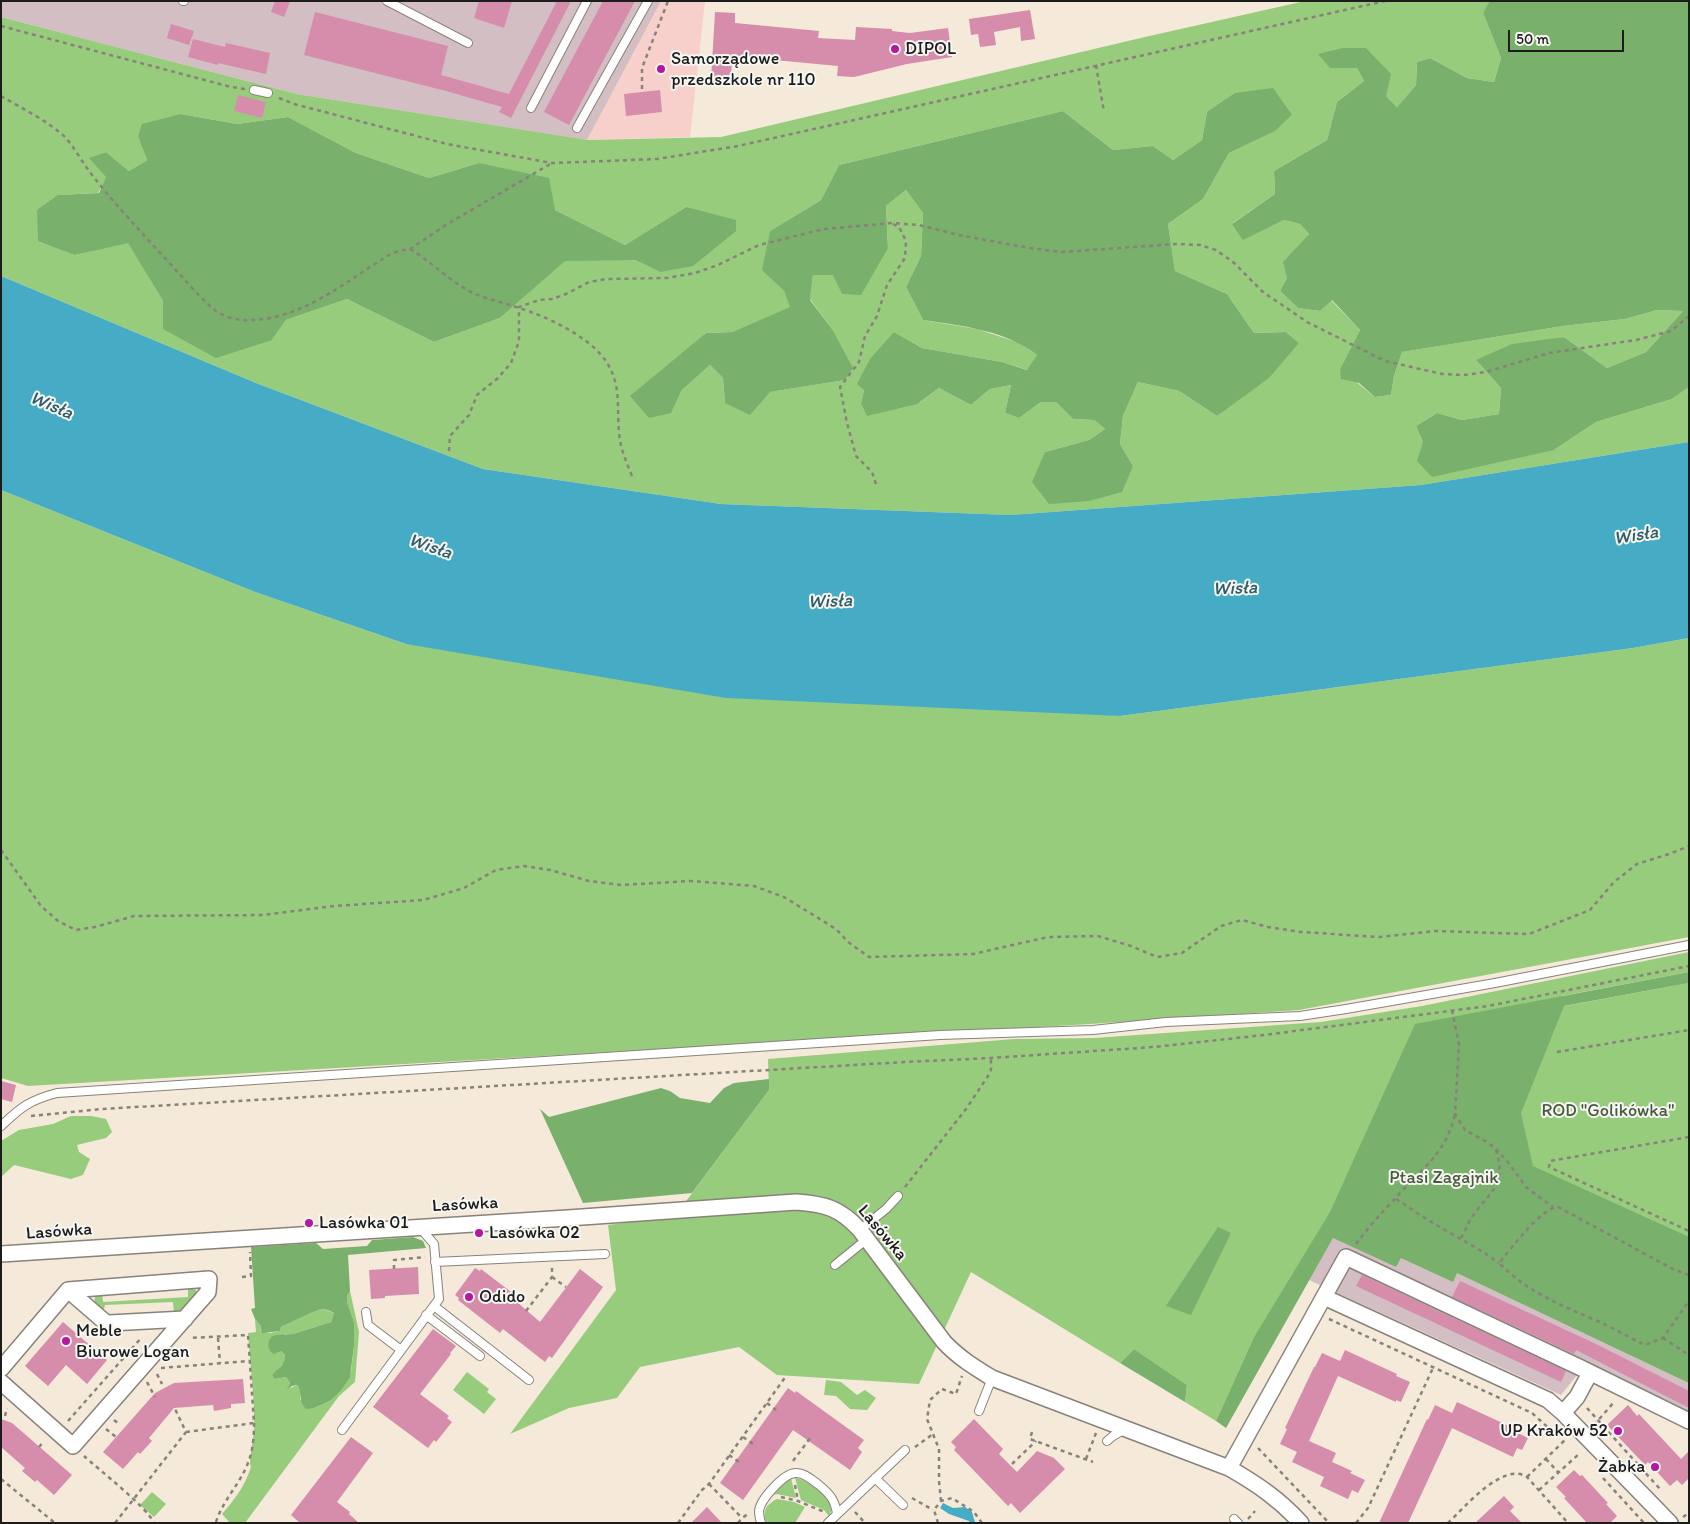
<!DOCTYPE html>
<meta charset="utf-8">
<style>
body{margin:0}
#map{position:relative;width:1690px;height:1524px;overflow:hidden;background:#f5e9d9;font-family:Itim,sans-serif}
canvas{display:block}
.frame{position:absolute;inset:0;border:2px solid #1c1c1c;pointer-events:none}
.scale{position:absolute;left:1508px;top:30px;width:116px;height:22px;box-sizing:border-box;border:2px solid #1c1c1c;border-top:0;padding-left:6px;font-size:15px;line-height:18px;white-space:nowrap;color:#1c1c1c;-webkit-text-stroke:4px #f6f6f2;paint-order:stroke}
</style>
<div id="map">
<canvas width="1690" height="1524"></canvas>
<div class="frame"></div>
<div class="scale">50 m</div>
</div>
<script>
const context = document.querySelector('canvas').getContext('2d');
context.lineJoin = 'round';
function paint(path, color) {
  context.fillStyle = color;
  context.fill(path, 'evenodd');
}
function trace(path, color, width, dash) {
  context.strokeStyle = color;
  context.lineWidth = width;
  context.lineCap = dash ? 'butt' : 'round';
  context.setLineDash(dash || []);
  context.stroke(path);
}
function label(font, color, halo, rows, align = 'center') {
  context.font = font + ' Itim,sans-serif';
  context.lineWidth = 4;
  context.setLineDash([]);
  context.textBaseline = 'middle';
  context.strokeStyle = halo;
  context.fillStyle = color;
  for (const [text, x, y, turn = 0] of rows) {
    context.save();
    context.translate(x, y);
    context.rotate((+turn || 0) * Math.PI / 180);
    context.textAlign = isNaN(turn) ? turn : align;
    if (halo) context.strokeText(text, 0, 0);
    context.fillText(text, 0, 0);
    context.restore();
  }
}
const built = new Path2D(`
 M661 1H705L690 137 587 140Z`);
const industrial = new Path2D(`
 M1 1H661L587 140 297 94 1 17Z
 M1333 1237 1396 1267 1401 1258 1453 1282 1457 1273 1689 1383V1415L1585 1365 1561 1395 1309 1280Z`);
const green = new Path2D(`
 M1305 1H1491L1483 13 1501 58 1494 82 1467 78 1430 58 1417 62 1416 85 1397 107 1386 96 1366 48 1330 68H1357L1364 81 1337 102 1327 140 1274 171 1275 194 1233 223 1243 239 1284 220 1300 224 1309 234 1284 262 1287 278 1280 291 1298 308 1320 311 1331 300 1360 330 1340 369 1375 397 1391 395 1394 376 1402 352 1563 326 1625 319 1657 310 1683 311 1646 352 1607 368 1564 337 1476 360 1501 388 1499 414 1462 420 1437 413 1416 426 1423 442 1554 450 1596 422 1672 399 1689 387V442L1421 485 1010 515 721 504 483 469 256 383 1 276V17L297 94 588 140 721 137 1145 37ZM1063 111 1113 150 1153 146 1173 160 1202 140 1207 112 1292 115 1274 131 1229 153 1203 199 1168 224 1175 271 1227 294 1254 333 1286 332 1299 343 1217 416 1179 391 1138 382 1123 416 1120 444 1133 466 1045 452 1089 440 1105 429 1094 420 1073 419 1056 402H1041L1019 418 1005 413 1011 385 990 389 971 405 939 388 920 402 861 403 864 390 894 332 922 348 1002 362 1028 370 1037 355 1020 343 977 329 923 320 906 287 921 256 923 213 906 190 886 206 888 248 833 275H813L810 299 832 329 845 380 770 392 725 403 723 378 710 365 681 391 705 333 732 332 791 307 784 291 763 270 770 231 821 200 839 165ZM181 114 237 124 288 117 356 153 429 178 479 163 555 210 625 245 686 207 660 272 635 260H565L500 318 434 342 347 299 286 320 272 340 163 329V301L128 242 75 255 58 195 98 193 107 177 90 158 106 152 129 171 147 160 138 137Z
 M1 490 255 592 406 644 1120 716 1633 648 1689 638V937L1299 1010 1090 1024 28 1086 1 1078Z
 M1689 952V972L1561 996 1565 1006 1689 983V1383L1457 1273 1453 1282 1401 1258 1396 1267 1333 1237 1253 1339 1216 1421 1185 1402 1187 1385 1134 1349 1120 1363 971 1272 919 1384 777 1375 739 1347 640 1367 617 1398 569 1408 510 1434 616 1290 608 1225 675 1216 769 1090 768 1059 1014 1039 1094 1038 1321 1022 1422 1006Z
 M71 1116H91L106 1119 112 1132 106 1138 77 1145 79 1152 90 1159 83 1175 71 1179 14 1165 1 1177V1141L19 1130 53 1124Z
 M188 1287 195 1289 198 1294C191 1302 185 1312 174 1313L173 1302 105 1305 103 1312 94 1302 96 1294 102 1291 103 1302 188 1297Z
 M350 1291 359 1332 355 1382 339 1396 245 1523H230L222 1514C235 1499 245 1486 251 1467 248 1461 254 1439 254 1429 255 1397 250 1365 248 1333L256 1332 255 1319 260 1325 261 1331 270 1333 280 1331 281 1327C286 1324 318 1309 322 1309 326 1309 330 1312 334 1313L331 1322 293 1334H284L281 1351 285 1355 284 1363 272 1376 275 1379 286 1377 290 1383 288 1389 297 1385 301 1393 300 1399 314 1408 330 1401 340 1392 351 1372 354 1346V1322L347 1302V1296Z
 M467 1372 489 1389 487 1392 496 1399 484 1414 453 1390Z
 M826 1380 841 1382 857 1395 865 1390 876 1398 867 1410 850 1409 836 1396 824 1395Z
 M791 1478 796 1498 777 1494 774 1495 784 1482Z
 M795 1478C804 1478 828 1495 831 1504 832 1509 831 1512 829 1516L824 1510 801 1500Z
 M152 1492 166 1504 154 1517 140 1505Z
 M777 1499 794 1502 805 1507 795 1523H767L765 1519C763 1508 768 1504 777 1499Z`);
const forest = new Path2D(`
 M1490 1H1689V387L1672 399 1596 422 1554 450 1432 477 1417 461 1423 442 1416 426 1437 413 1462 420 1499 414 1501 388 1476 360 1512 344 1564 337 1607 368 1646 352 1683 311 1657 310 1625 319 1563 326 1402 352 1394 376 1391 395 1375 397 1359 383 1341 379 1340 369 1360 330 1332 300 1320 311 1298 308 1280 291 1287 278 1283 262 1309 234 1300 224 1284 220 1243 240 1232 224 1275 194 1274 171 1327 140 1337 102 1364 81 1357 68H1330L1318 54 1343 48H1366L1391 74 1386 96 1397 107 1416 85 1417 62 1430 58 1467 78 1494 82 1501 58 1483 13Z
 M1273 88 1292 115 1275 131 1229 153 1203 199 1168 224 1175 271 1227 294 1254 333 1286 332 1299 343 1269 378 1217 416 1179 391 1138 382 1123 416 1120 444 1133 466 1122 492 1089 501 1049 504 1032 482 1045 452 1089 440 1105 429 1094 420 1073 419 1056 402H1041L1019 418 1005 413 1011 385 990 389 971 405 939 388 917 404 867 416 861 403 864 390 857 384 870 359 894 332 922 348 1002 362 1027 370 1037 355C1005 330 962 326 923 320L906 287 921 256 923 213 906 190 886 206 888 248 861 295 842 294 833 275H813L810 300 832 329 853 368 845 380 770 392 750 415 725 403 723 378 710 365 681 391 671 413 649 418 630 396 706 333 732 332 790 307 784 291 762 270 770 231 821 200 839 165 1063 111 1113 150 1153 146 1173 160 1202 140 1207 112 1235 93Z
 M181 114 237 124 288 117 356 153 429 178 479 163 549 178 555 210 625 245 686 207 736 220V231L693 266 660 272 635 260 565 261 500 318 434 342 347 299 286 320 272 340 216 358 163 329V301L128 243 75 255 38 241 37 210 58 195 99 193 106 177 89 158 106 152 129 171 147 160 138 137 142 124Z
 M1689 972V983L1564 1006 1521 1113 1533 1166 1689 1237V1383L1457 1273 1453 1282 1401 1258 1396 1267 1333 1238 1226 1428 1216 1421 1253 1339 1330 1212 1415 1024Z
 M769 1079V1090L692 1193 583 1203 540 1109 549 1117 661 1088 670 1091 680 1098 710 1103 724 1088 734 1083Z
 M1218 1227 1231 1233 1191 1315 1166 1306Z
 M413 1237 423 1241 426 1248 348 1255 350 1291 347 1296V1302L354 1322V1346L350 1377 340 1392 330 1401 314 1408 306 1409C298 1402 303 1393 297 1385L292 1386 287 1390 290 1383 286 1377 275 1379 272 1376C278 1366 284 1369 285 1355L281 1351 274 1354 271 1352 268 1346 269 1341 271 1337 276 1335 293 1334 331 1322 334 1313C330 1311 326 1309 322 1309 318 1309 287 1324 281 1327L280 1331 262 1333 260 1325 255 1319 251 1309 255 1308 251 1247 316 1243 323 1249 367 1246 372 1240Z
 M1134 1349 1187 1385 1185 1402 1120 1363Z`);
const water = new Path2D(`
 M1 276 256 383 483 469 721 504 1010 515 1421 485 1689 442V638L1633 648 1120 716 726 698 406 644 255 592 1 490Z
 M943 1503 953 1508 965 1507 972 1512 975 1522 978 1523H970L969 1521 949 1514 940 1508Z`);
const building = new Path2D(`
 M275 1H290L284 17 271 12Z
 M479 1H512L504 28 474 18Z
 M557 1H571L511 118 499 112 502 107 446 91 304 55 315 12 448 46 441 75 509 94Z
 M603 1H635L569 125 544 112Z
 M1030 10 1035 39 1021 41 1020 27 994 32 996 45 980 47 978 34 971 35 969 19Z
 M715 12 735 13V23L819 31 818 38 855 40 856 27 892 29V31L910 33 948 28 952 57 907 64 854 77 837 76 838 66 732 56 731 81 711 80Z
 M171 24 194 31 189 45 167 38Z
 M193 39 225 47 226 43 270 53 266 74 218 63V65L188 57Z
 M660 90 662 112 626 116 624 94Z
 M238 95 266 102 262 118 234 111Z
 M1 1081 16 1085 12 1102 1 1099Z
 M418 1267 419 1294 385 1296V1298L371 1299 369 1270Z
 M475 1268 480 1271 481 1269 511 1292 509 1295 540 1322 580 1269 603 1287 552 1358 549 1356 545 1362 503 1329 500 1333 458 1300 459 1298 455 1295Z
 M1362 1275 1566 1371 1561 1382 1356 1286Z
 M1460 1281 1594 1343 1689 1391V1408L1576 1350 1574 1354 1452 1297Z
 M63 1322 107 1360 87 1384 66 1365 48 1386 25 1366Z
 M433 1329 456 1346 450 1353 451 1354 420 1394 449 1416 447 1418 452 1422 436 1442 434 1440 428 1448 373 1407Z
 M1345 1350 1397 1374 1396 1376 1410 1382 1401 1402 1396 1400V1402L1338 1376 1309 1441 1336 1453 1332 1462 1352 1471 1350 1473 1365 1480 1358 1493 1352 1490 1348 1499 1320 1486 1324 1477 1292 1462 1297 1452 1280 1444 1287 1429 1285 1428 1314 1367H1315L1322 1353 1340 1361Z
 M243 1379 245 1403 231 1404V1408L214 1411 213 1405 174 1408 149 1438 152 1441 140 1454 138 1452 123 1469 103 1452 155 1393 174 1383Z
 M788 1388 795 1393 796 1391 864 1440 858 1448 862 1452 850 1470 793 1430 743 1500 720 1483Z
 M1457 1402 1509 1426 1508 1428 1528 1438 1522 1450 1517 1448 1513 1457 1452 1428 1408 1523H1379L1427 1419 1428 1420 1435 1405 1452 1413Z
 M1628 1405 1637 1416 1639 1414 1681 1459 1689 1451V1478L1682 1485 1677 1480 1670 1486 1648 1462 1645 1465 1607 1425Z
 M1 1419 12 1423 72 1475 54 1495 37 1480 35 1482 22 1471 25 1468 1 1447Z
 M974 1419 1003 1449 999 1454 1017 1472 1037 1451 1054 1458 1065 1469 1020 1513 1011 1503 1008 1506 954 1450 956 1447 951 1442Z
 M351 1437 373 1453 337 1502 350 1512 349 1514 359 1523H300L291 1515Z
 M1574 1470 1580 1476 1582 1475 1608 1503 1606 1504 1617 1516 1610 1523H1587L1564 1498 1566 1497 1556 1487Z
 M1504 1496 1514 1507 1510 1511 1522 1523H1475Z
 M707 1507 722 1523H691Z`);
const path = new Path2D(`
 M1 26 231 87 245 89
 M1096 65 1104 112
 M642 89V68L668 1
 M1 96C21 108 48 121 65 137 74 147 81 160 89 171 115 205 145 236 174 268 187 282 201 299 216 311 223 316 233 319 241 320 298 323 342 284 387 256L398 251 410 249 449 223 552 163
 M279 98 294 104 447 144 552 163 657 159 738 146 1385 1
 M410 249C432 262 449 281 473 293 486 299 502 302 516 307 549 317 602 341 613 375 620 393 617 413 619 432 620 448 626 461 632 476
 M449 451 450 436 469 415 477 395 498 378 511 363 519 341V307L539 300 552 299 566 294 589 282 606 279 667 278 695 273 718 265 759 245 824 229 892 223 919 225 959 235 1029 248 1062 252 1177 244 1200 245 1216 250 1233 262 1263 292 1307 322 1385 361 1442 374 1464 375 1486 372 1549 353 1636 340 1671 331 1689 316
 M876 484 872 472 856 456 847 423 840 387 859 362 865 336 877 316 887 285 905 258 906 241 899 227 893 224
 M1 850 41 906 58 921 76 930 95 927 134 916 263 915 334 906 423 900 464 888 496 870 524 866 550 870 589 881 621 885 691 881 754 886 784 897 836 929 848 942 869 957 973 954 1048 937 1098 936 1131 946 1157 957 1182 953 1221 926 1242 920 1268 927 1301 932 1380 937 1435 931 1529 934 1590 910 1614 882 1637 864 1669 854 1689 846
 M1452 1010 1459 1045 1455 1114 1465 1130 1487 1142 1495 1148 1507 1161 1526 1187 1553 1207
 M1557 1052 1689 1030
 M31 1116 102 1109 905 1062 991 1058 1154 1047 1264 1035 1488 1006 1689 966
 M1689 1137 1550 1161 1549 1167 1689 1231
 M905 1187 966 1109 988 1076 991 1070V1058
 M1396 1199C1406 1205 1415 1212 1425 1218 1450 1234 1476 1246 1499 1263
 M1461 1238C1464 1233 1467 1226 1470 1220 1487 1193 1508 1187 1496 1150
 M1356 1244C1370 1225 1387 1207 1404 1189 1428 1164 1447 1149 1455 1114
 M394 1269V1260L425 1257
 M1689 1275 1673 1269 1558 1207C1542 1207 1510 1250 1499 1263 1530 1294 1561 1305 1600 1322 1615 1329 1630 1338 1645 1345L1663 1338 1689 1301
 M242 1277 251 1276 250 1252
 M552 1277 566 1287
 M526 1311 552 1277V1268
 M1329 1319 1532 1413 1553 1432 1562 1436
 M218 1338 220 1363
 M1663 1338 1689 1355
 M161 1368 249 1361
 M157 1374 162 1384
 M147 1382 155 1397
 M767 1403 776 1410
 M1587 1408 1660 1489
 M5 1416 7 1408
 M114 1420 119 1424
 M68 1421 142 1337
 M1594 1425 1615 1401
 M106 1429 116 1437
 M186 1432 254 1423 248 1335 189 1338
 M1032 1432 1030 1439 1093 1462
 M743 1437 753 1444
 M39 1447 44 1441
 M915 1447 933 1434
 M1258 1448 1329 1523
 M729 1455 739 1462
 M84 1456C98 1469 147 1507 154 1523
 M1086 1459 1096 1433
 M1546 1459 1558 1472
 M793 1461 811 1437
 M1012 1464 1036 1441
 M1527 1477 1567 1438
 M1603 1478 1644 1523
 M1 1479 55 1523
 M709 1484 742 1518
 M795 1485 798 1501
 M1539 1490 1580 1453
 M781 1497 798 1501 822 1511 824 1513
 M912 1498 933 1510
 M941 1501 939 1481V1449L927 1419 930 1400 942 1389 956 1394 962 1376
 M855 1512 865 1523
 M1683 1517 1689 1513
 M1248 1519 1255 1511
 M216 1522C223 1500 240 1484 248 1463 253 1451 254 1436 254 1423
 M115 1523 186 1432 175 1409
 M678 1523 702 1490 709 1484 786 1376
 M738 1523 742 1518 748 1514
 M938 1523 934 1510 941 1501 952 1498 974 1512 982 1523
 M1356 1523 1368 1508 1433 1368
 M1448 1523C1464 1508 1503 1461 1527 1477L1568 1523`);
const lane = new Path2D(`
 M183 1H184
 M387 1 468 43
 M254 90 268 93
 M531 108 587 1
 M577 128 648 1
 M1 1126C21 1107 30 1100 57 1093L940 1035 1093 1030 1166 1022 1300 1016 1346 1009 1495 983 1689 945
 M860 1230 886 1209 898 1196
 M435 1262 605 1254
 M835 1265 867 1239
 M434 1306 529 1380
 M366 1312 368 1325 401 1350
 M426 1315 480 1356
 M979 1411 992 1378
 M342 1430 439 1299 434 1244 420 1228
 M1107 1441 1113 1436 1125 1429
 M875 1478 903 1505
 M1234 1519 1238 1523
 M761 1523C760 1519 759 1515 759 1511 760 1500 783 1474 795 1473 804 1472 812 1480 819 1485 830 1494 835 1500 837 1514
 M828 1523 905 1450`);
const street = new Path2D(`
 M1 1254 568 1218 796 1202C825 1204 840 1208 860 1230L944 1342C958 1357 974 1367 992 1378L1229 1468C1257 1484 1279 1499 1301 1523
 M68 1290 105 1322 109 1323 185 1319
 M1324 1297 1548 1400 1563 1413 1670 1523
 M1 1369 68 1290 209 1279 208 1292 73 1446 1 1382
 M1563 1413 1577 1397 1590 1373
 M1229 1468 1346 1257 1579 1367 1689 1421`);
const markers = [
 [895,49,5,"#b5179e"],
 [661,69,5,"#b5179e"],
 [309,1223,5,"#b5179e"],
 [479,1233,5,"#b5179e"],
 [469,1297,5,"#b5179e"],
 [66,1341,5,"#b5179e"],
 [1618,1431,5,"#b5179e"],
 [1655,1467,5,"#b5179e"]
];
const poiNames = [
 ["DIPOL",905,49],
 ["Samorządowe",671,59],
 ["przedszkole nr 110",671,80],
 ["Lasówka 01",319,1223],
 ["Lasówka 02",489,1233],
 ["Odido",479,1297],
 ["Meble",76,1331],
 ["Biurowe Logan",76,1352],
 ["UP Kraków 52",1608,1431,"right"],
 ["Żabka",1645,1467,"right"]
];
const parkNames = [
 ["ROD \"Golikówka\"",1608,1111],
 ["Ptasi Zagajnik",1444,1178]
];
const streetNames = [
 ["Lasówka",465,1205,-3],
 ["Lasówka",59,1232,-4],
 ["Lasówka",882,1233,50]
];
const waterNames = [
 ["Wisła",51,406,23],
 ["Wisła",1636,536,-9],
 ["Wisła",430,547,19],
 ["Wisła",1235,589,-2],
 ["Wisła",830,602,-2]
];
paint(built, '#f7d0cc');
paint(industrial, '#d2bec3');
paint(green, '#97cc7d');
paint(forest, '#79b06c');
paint(water, '#46acc6');
paint(building, '#d68cab');
trace(lane, '#88827a', 10);
trace(street, '#88827a', 18);
trace(path, '#88827a', 2.5, [4, 4]);
trace(lane, '#fff', 8);
trace(street, '#fff', 15);
for (const [x, y, r, color] of markers) {
  const dot = new Path2D();
  dot.arc(x, y, r, 0, 2 * Math.PI);
  context.fillStyle = color;
  context.fill(dot);
  trace(dot, '#f6f6f2', 2);
}
label('18px', '#1c1c1c', '#f6f6f2', poiNames, 'left');
label('18px', '#475a3e', '#f6f6f2', parkNames);
label('18px', '#1c1c1c', '#f6f6f2', streetNames);
label('italic 19px', '#2f5d68', '#f6f6f2', waterNames);
</script>
